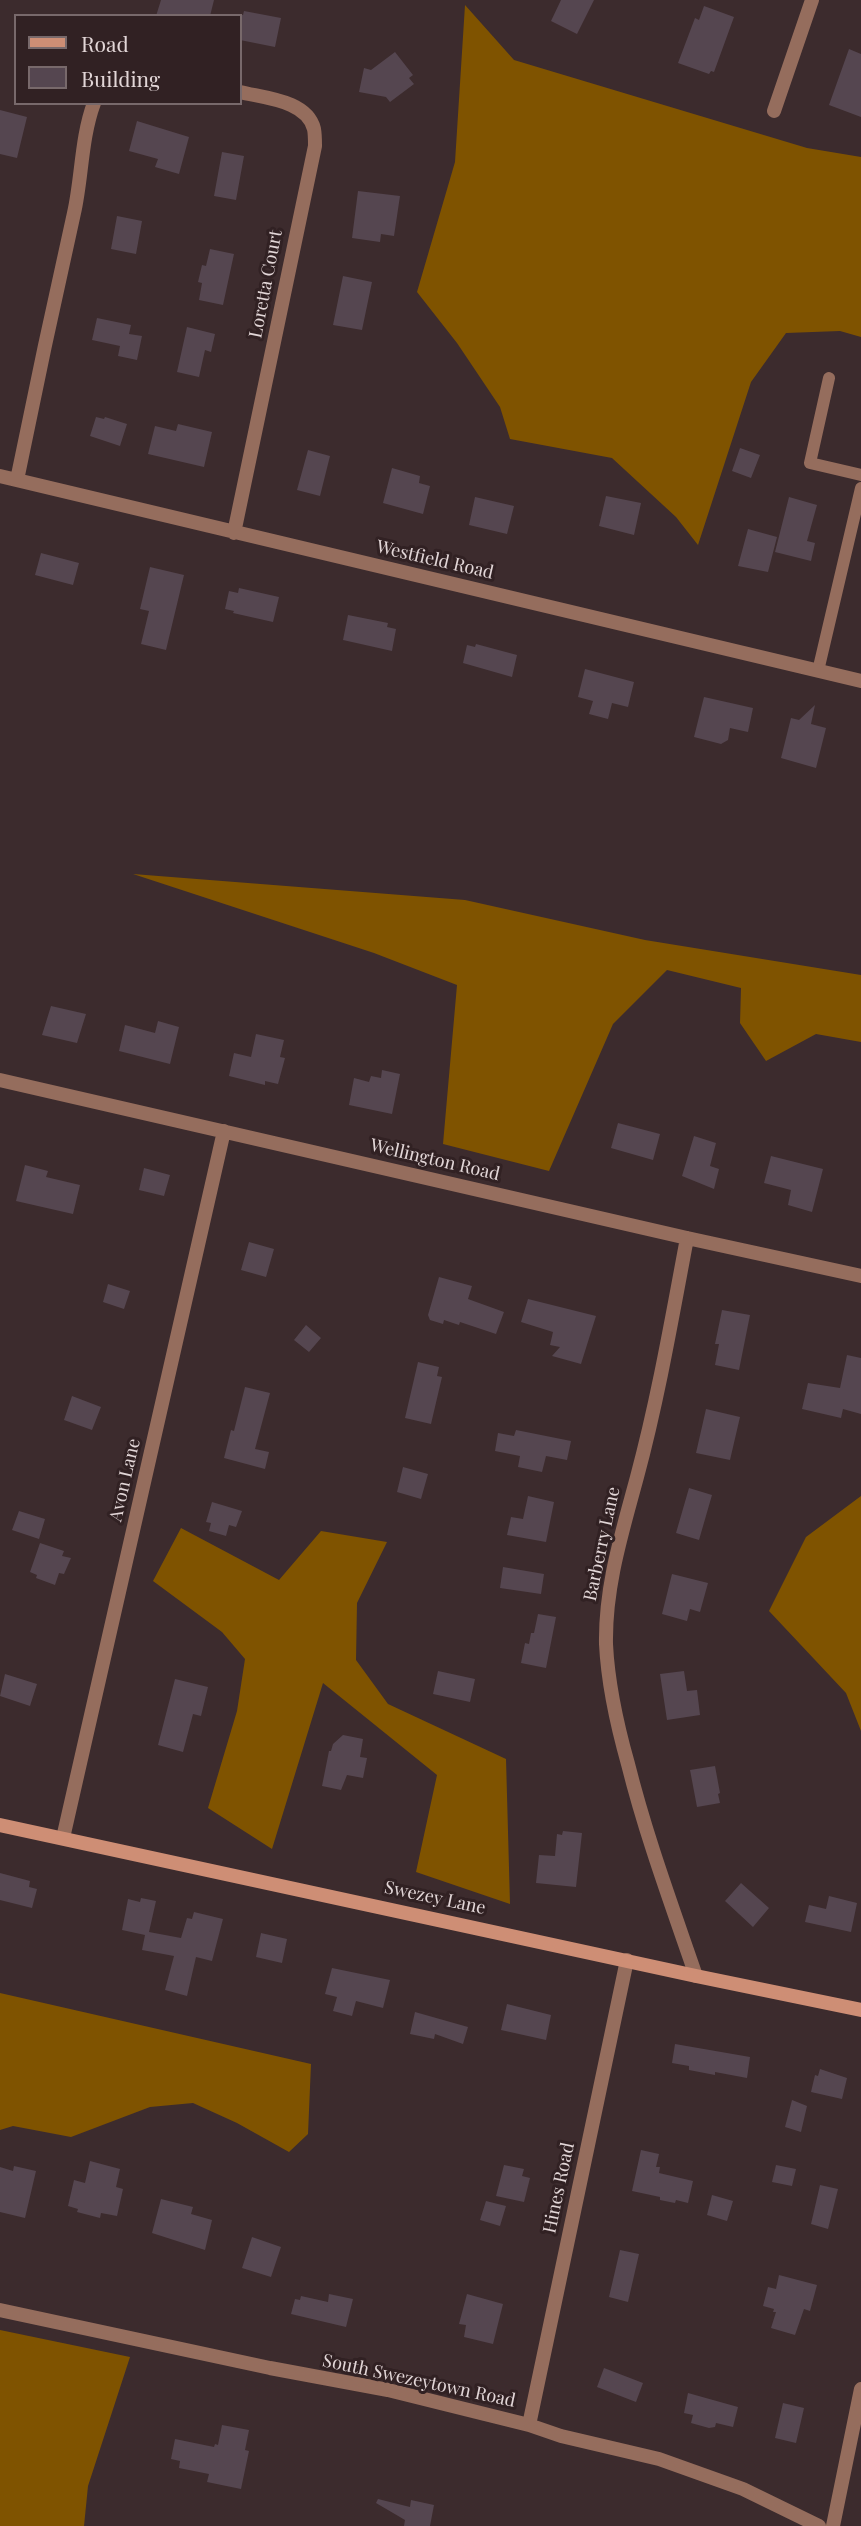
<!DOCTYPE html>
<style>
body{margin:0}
#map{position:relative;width:861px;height:2526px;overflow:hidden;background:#3c2b2d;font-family:"Playfair Display",serif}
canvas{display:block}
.legend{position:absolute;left:14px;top:14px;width:228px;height:91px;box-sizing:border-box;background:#312123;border:2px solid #78696b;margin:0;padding:9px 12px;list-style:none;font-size:21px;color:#e2d6d7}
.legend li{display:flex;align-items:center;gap:14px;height:35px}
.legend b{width:35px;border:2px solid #78696b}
</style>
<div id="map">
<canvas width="861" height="2526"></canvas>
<ul class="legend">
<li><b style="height:9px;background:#ce8e75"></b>Road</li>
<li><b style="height:19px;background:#554650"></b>Building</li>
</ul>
</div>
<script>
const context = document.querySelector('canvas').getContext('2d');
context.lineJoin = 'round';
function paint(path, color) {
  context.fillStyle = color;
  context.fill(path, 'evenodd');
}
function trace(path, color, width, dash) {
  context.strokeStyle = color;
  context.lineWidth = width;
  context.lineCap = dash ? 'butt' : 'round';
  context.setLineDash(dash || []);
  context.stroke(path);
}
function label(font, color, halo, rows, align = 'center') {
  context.font = font + ' "Playfair Display",serif';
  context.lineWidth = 6;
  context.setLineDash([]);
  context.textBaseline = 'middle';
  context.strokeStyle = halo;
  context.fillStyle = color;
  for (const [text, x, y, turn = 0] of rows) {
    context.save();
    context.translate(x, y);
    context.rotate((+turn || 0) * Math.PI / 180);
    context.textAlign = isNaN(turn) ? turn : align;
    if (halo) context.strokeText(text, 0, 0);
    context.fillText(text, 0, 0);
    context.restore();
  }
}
const forest = new Path2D(`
 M465 5 514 60 807 148 861 157V337L840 331 786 333 751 382 698 545 676 517 612 458 510 439 500 407 457 343 417 292 455 162Z
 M133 874 465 900 645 940 861 975V1042L816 1034 766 1061 740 1023 741 988 667 970 613 1024 549 1171 443 1144 457 985 374 953Z
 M861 1496V1731L846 1693 769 1611 806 1537Z
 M181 1528 279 1580 321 1531 387 1542 357 1603 356 1660 388 1704 506 1759 510 1904 416 1872 437 1775 323 1683 272 1849 208 1808 237 1711 245 1659 222 1632 153 1581Z
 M0 1993 311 2064 308 2134 289 2152 237 2123 193 2103 150 2107 71 2137 13 2126 0 2130Z
 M0 2330 130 2357 88 2486 84 2526H0Z`);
const building = new Path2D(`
 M161 0H214L210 16H156Z
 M561 0H594L577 34 551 21Z
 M704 6 734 17 714 72 711 71 709 74 678 63 695 18 699 20Z
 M244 11 281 18 275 47 240 40V14L243 15Z
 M849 49 861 54V117L829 105Z
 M395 52 413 75 409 78 414 84 390 102 386 97 359 92 364 68 371 70Z
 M0 110 27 117 17 158 0 154Z
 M137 121 189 137 179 174 155 167 158 159 129 151Z
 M222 152 244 156 236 200 214 196Z
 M358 191 400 196 394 236 381 234 380 242 352 238Z
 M117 216 142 221 136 254 111 249Z
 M210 249 234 254 223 305 199 300 202 283 198 282 202 265 206 266Z
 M343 276 372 282 362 330 333 325Z
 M97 318 131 325 129 334 142 336 137 360 118 356 120 346 92 340Z
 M187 327 215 334 211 352 205 350 199 377 177 372Z
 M96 417 104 419 105 417 127 424 120 446 90 436Z
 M178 424 212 432 204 467 148 454 155 426 176 431Z
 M740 448 760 455 751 478 732 471Z
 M308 450 330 456 320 496 297 490Z
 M392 468 420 476 419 483 430 486 423 514 383 503Z
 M606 496 641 503 634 535 599 526Z
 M475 497 514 506 507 534 469 525Z
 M789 497 817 505 807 541 815 543 811 561 775 552Z
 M748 529 777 537 768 572 738 566Z
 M41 553 79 563 73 585 35 575Z
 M150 567 184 575 166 650 141 644 149 611 140 609Z
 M239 588 279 597 273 622 233 613 234 611 225 609 229 591 238 593Z
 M348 615 388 623 387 627 396 629 392 651 343 640Z
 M476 644 517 655 512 677 463 663 467 645 475 647Z
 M585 669 634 682 628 707 612 703 608 719 589 714 593 701 578 697Z
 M704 697 753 708 748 732 730 728 728 740 721 744 694 737Z
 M815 705 811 724 826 728 816 768 781 758 791 718 799 720Z
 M51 1006 86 1014 77 1043 42 1035Z
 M158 1021 179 1027 170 1064 119 1051 125 1025 155 1033Z
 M256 1034 284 1040 280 1057 285 1058 278 1084 265 1081V1085L229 1076 234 1053 251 1057Z
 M382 1070 400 1074 392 1114 349 1105 354 1078 369 1082 371 1076 381 1078Z
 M618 1123 660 1134 653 1160 611 1148Z
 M694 1136 716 1143 710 1166 719 1169 714 1189 682 1176Z
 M771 1156 823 1169 812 1212 788 1205 791 1190 764 1183Z
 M25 1165 48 1171 46 1177 80 1185 73 1214 16 1201Z
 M144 1168 170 1175 164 1196 139 1190Z
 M249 1242 274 1249 266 1277 241 1270Z
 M439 1277 472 1286 468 1299 504 1312 496 1334 460 1322 459 1325 444 1320 443 1324 430 1320 428 1315Z
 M108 1284 130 1291 124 1309 103 1302Z
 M528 1299 596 1316 581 1364 552 1356 560 1347 550 1345 553 1332 521 1322Z
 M722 1310 750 1315 739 1370 715 1365 719 1344H715Z
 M306 1325 321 1338 309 1352 294 1340Z
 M847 1355 861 1358V1414L843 1409 841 1418 802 1409 808 1383 840 1388Z
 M418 1362 439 1367 437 1376 442 1377 431 1424 405 1418Z
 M245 1387 270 1393 255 1449 269 1452 265 1469 224 1458 231 1430 234 1431Z
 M72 1396 101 1407 92 1430 64 1420Z
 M706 1409 740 1417 730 1460 696 1453Z
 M516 1430 571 1441 567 1460 546 1456 542 1472 518 1467 520 1456 495 1451 498 1433 514 1436Z
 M403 1467 428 1474 421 1499 397 1492Z
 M689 1488 712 1495 699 1540 676 1533Z
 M528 1496 554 1502 546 1542 507 1535 511 1517 523 1519Z
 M212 1502 242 1511 236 1527 229 1525 226 1536 209 1531 211 1523 206 1522Z
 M19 1511 45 1519 39 1539 12 1530Z
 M40 1543 64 1551 62 1556 71 1558 64 1574 59 1573 55 1585 36 1578 37 1575 30 1572Z
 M503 1567 544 1574 541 1594 500 1588Z
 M672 1574 708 1583 700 1612 690 1609 687 1621 662 1614Z
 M538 1614 556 1617 546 1668 521 1663 525 1643 529 1644 531 1633H534Z
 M438 1671 475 1679 470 1702 433 1694Z
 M684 1671 687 1691 697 1690 700 1715 667 1720 660 1674Z
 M5 1674 37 1684 30 1706 0 1696Z
 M175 1679 208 1687 201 1716 193 1714 183 1752 158 1745Z
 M343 1735 363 1739 360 1757 367 1758 363 1778 347 1775 341 1790 322 1786 329 1751H331L333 1744Z
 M715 1766 720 1793 718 1794 720 1803 697 1807 690 1770Z
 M563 1831 582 1833 576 1887 536 1883 539 1855 555 1856 557 1834 562 1835Z
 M0 1873 30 1881 29 1887 37 1889 32 1908 0 1900Z
 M741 1883 769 1908 753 1927 725 1901Z
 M829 1896 857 1903 851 1932 805 1922 809 1905 826 1909Z
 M141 1898 156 1901 149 1932 181 1938 187 1918 192 1919 194 1912 223 1919 212 1961 196 1957 187 1996 165 1990 174 1956 142 1950 145 1935 122 1930 128 1899 140 1902Z
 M261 1933 287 1939 282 1963 256 1957Z
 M332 1968 390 1980 383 2008 356 2001 352 2016 333 2011 337 1997 325 1994Z
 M507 2004 551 2015 546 2040 501 2030Z
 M415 2012 468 2027 463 2044 435 2034 434 2039 410 2034Z
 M675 2044 750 2057 747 2078 715 2072V2075L689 2070V2066L672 2063Z
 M820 2069 847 2078 842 2099 811 2092 815 2075 818 2076Z
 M792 2100 807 2106 801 2132 785 2127Z
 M641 2150 659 2154 656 2167H660L659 2173 693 2181 688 2203 676 2200 675 2203 660 2200V2197L632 2191Z
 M90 2161 120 2169 116 2187 123 2189 117 2216 101 2213 100 2218 77 2212 78 2209 68 2206 74 2180 85 2183Z
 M504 2165 524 2169 522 2176 530 2178 524 2202 496 2196Z
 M776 2165 796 2169 792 2186 772 2182Z
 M14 2166 36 2171 25 2218 0 2212V2167L13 2171Z
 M820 2185 838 2189 828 2229 811 2224Z
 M712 2195 733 2201 727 2221 707 2215Z
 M161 2199 193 2207 191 2214 212 2220 205 2250 152 2233Z
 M486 2201 506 2206 500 2226 480 2220Z
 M252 2237 281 2247 271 2277 242 2268Z
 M620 2250 639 2254 628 2302 609 2297Z
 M779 2275 817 2285 810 2311 804 2309 795 2335 771 2328 776 2312H773L774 2309 763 2306 768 2287 776 2289Z
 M329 2294 353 2299 346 2327 291 2314 295 2299 300 2300 301 2296 328 2302Z
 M467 2294 503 2304 493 2344 464 2337 466 2325 459 2324Z
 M604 2368 643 2383 636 2402 597 2387Z
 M688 2393 738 2407 733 2427 716 2423 715 2427 709 2428 691 2423 693 2415 684 2413Z
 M783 2403 804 2408 796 2443 775 2438Z
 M222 2425 249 2430 245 2450 249 2451 241 2489 207 2482 209 2474 179 2468 180 2461 171 2459 175 2439 214 2447 215 2444 218 2445Z
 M378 2499 410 2507 411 2500 434 2505 430 2526H404L405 2520 376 2503Z`);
const lane = new Path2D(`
 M829 378 810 463 861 475
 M818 671 861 488`);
const street = new Path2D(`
 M774 111 812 0
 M0 476 861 681
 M17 480C35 391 54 302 74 213 82 178 81 138 94 103
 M234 533 315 146C315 141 315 134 314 129 307 100 263 98 240 92
 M0 1080 687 1238 861 1276
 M687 1238C672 1318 658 1399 637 1477 622 1533 605 1586 606 1644 608 1685 617 1725 628 1764 646 1836 672 1906 696 1976
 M63 1838 224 1131
 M0 2310 270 2368 388 2390 529 2425 561 2436 659 2459 743 2489 819 2526
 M529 2425 627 1960
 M833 2526 861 2389`);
const secondary = new Path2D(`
 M0 1825 696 1976 861 2010`);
const streetNames = [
 ["Loretta Court",266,284,-79],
 ["Westfield Road",435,560,13],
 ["Wellington Road",435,1160,13],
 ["Avon Lane",125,1480,-77],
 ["Barberry Lane",602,1544,-78],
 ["Swezey Lane",435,1898,12],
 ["Hines Road",559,2188,-78],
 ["South Swezeytown Road",419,2381,12]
];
paint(forest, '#7f5300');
paint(building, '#554650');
trace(lane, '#956d5d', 12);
trace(street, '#956d5d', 14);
trace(secondary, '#ce8e75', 14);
label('18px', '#e2d6d7', '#312123', streetNames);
</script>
